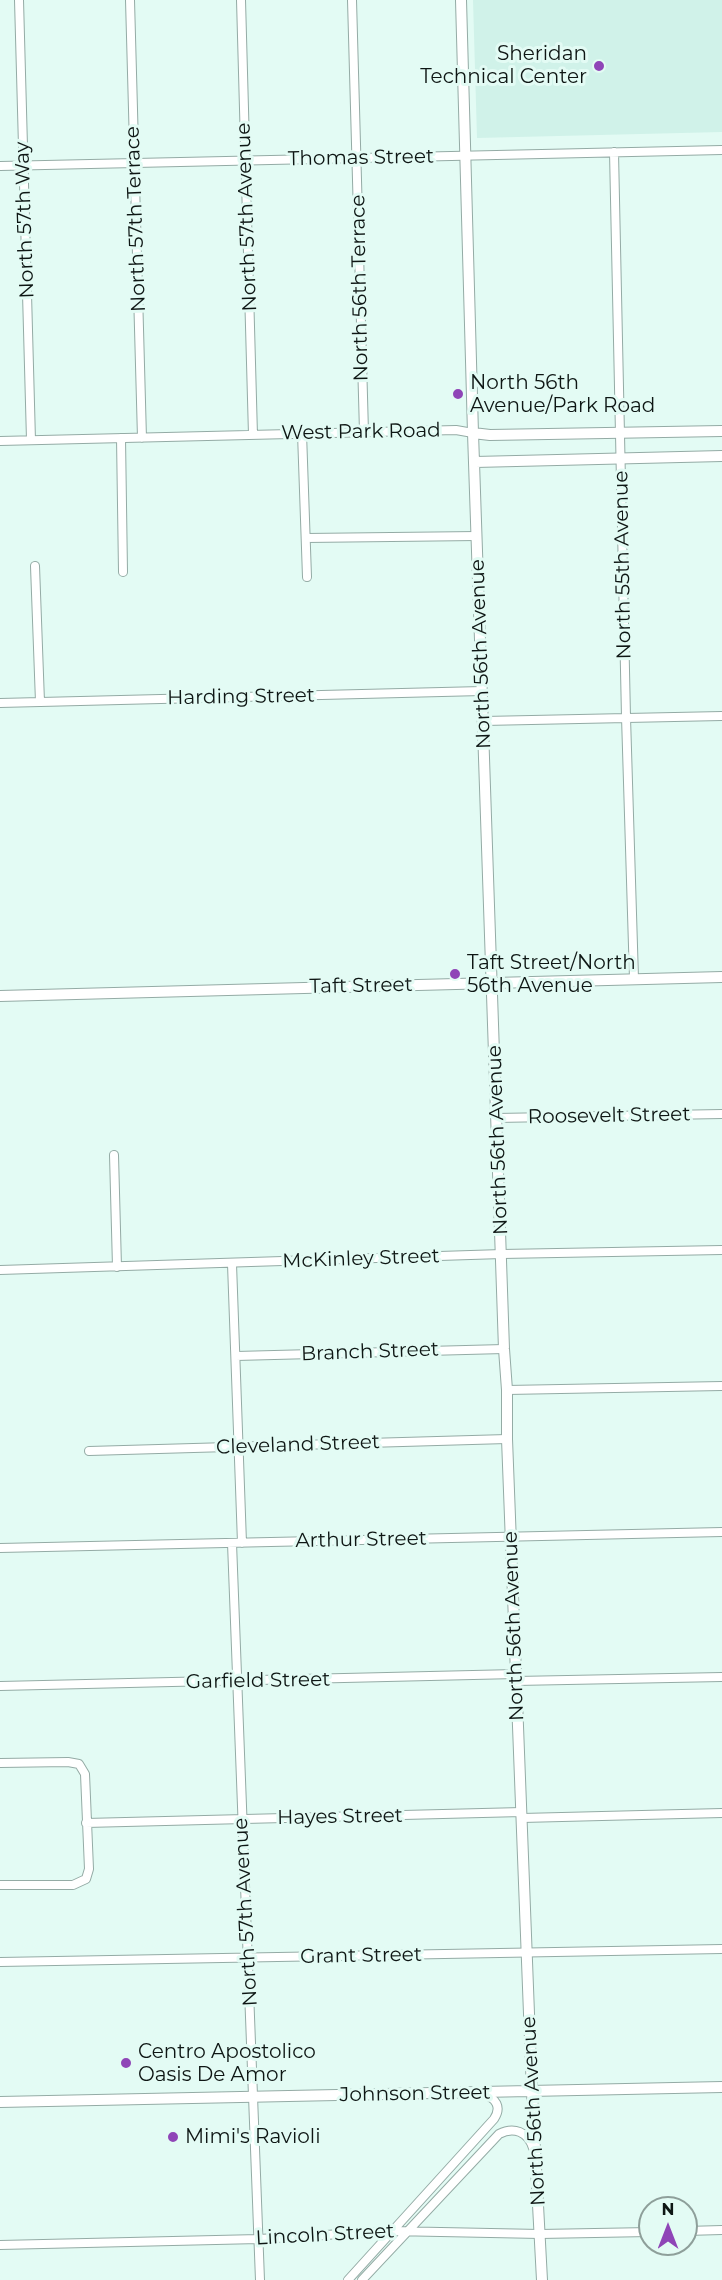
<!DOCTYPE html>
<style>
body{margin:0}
#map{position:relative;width:722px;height:2280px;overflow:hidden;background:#e3fbf4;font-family:Montserrat,sans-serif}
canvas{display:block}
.north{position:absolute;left:638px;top:2196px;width:60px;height:60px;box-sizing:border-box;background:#e3fbf4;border:2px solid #8e9f9a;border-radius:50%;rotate:0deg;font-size:16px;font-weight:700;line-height:24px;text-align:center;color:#0e1614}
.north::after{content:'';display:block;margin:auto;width:21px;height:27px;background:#8f45b7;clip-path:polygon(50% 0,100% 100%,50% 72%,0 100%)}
</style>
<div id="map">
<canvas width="722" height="2280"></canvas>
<div class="north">N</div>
</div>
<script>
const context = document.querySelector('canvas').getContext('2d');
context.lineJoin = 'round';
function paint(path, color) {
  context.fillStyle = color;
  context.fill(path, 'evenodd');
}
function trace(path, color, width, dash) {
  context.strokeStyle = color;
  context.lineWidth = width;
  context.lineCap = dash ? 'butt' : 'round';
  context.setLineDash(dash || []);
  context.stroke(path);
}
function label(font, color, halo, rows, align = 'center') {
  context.font = font + ' Montserrat,sans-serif';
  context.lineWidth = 6;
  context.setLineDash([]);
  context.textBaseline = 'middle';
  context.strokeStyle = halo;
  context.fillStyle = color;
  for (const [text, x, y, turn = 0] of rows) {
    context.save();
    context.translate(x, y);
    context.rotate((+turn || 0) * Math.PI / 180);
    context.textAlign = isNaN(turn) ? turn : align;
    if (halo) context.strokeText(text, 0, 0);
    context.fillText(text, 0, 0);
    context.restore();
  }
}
const built = new Path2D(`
 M473 0H722V132L477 138Z`);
const minor = new Path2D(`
 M19 0 31 440
 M130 0 142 438
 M241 0 253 435
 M352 0 364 432
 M614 152 626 717 634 979
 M0 166 722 150
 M302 433 307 577
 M121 438 123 572
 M0 441 456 430 473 433
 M306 538 477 536
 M35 566 40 702
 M0 703 482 691
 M484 721 722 716
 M496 1118 722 1114
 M114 1155 117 1267
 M232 1264 242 1543
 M0 1270 502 1254 722 1250
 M236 1356 504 1349
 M507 1390 722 1386
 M89 1451 507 1439
 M232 1543 260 2280
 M0 1548 722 1532
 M516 1681 722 1677
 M0 1686 516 1674
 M0 1763 68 1762 79 1764 85 1774 89 1869 86 1879 73 1885H0
 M522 1818 722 1813
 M86 1823 522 1812
 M0 1962 722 1949
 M686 2231 722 2230
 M0 2245 259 2239 391 2231 540 2234 650 2232
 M348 2280 494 2119C502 2107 496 2098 483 2094
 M362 2280 499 2134C514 2126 528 2132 533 2148`);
const tertiary = new Path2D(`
 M461 0 473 433 504 1349 507 1390V1439L532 2092 542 2280
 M473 433 490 435 722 431
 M475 462 722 456
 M0 996 722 977
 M0 2102 722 2087`);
const markers = [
 [599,66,6,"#8f45b7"],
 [458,394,6,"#8f45b7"],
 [455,974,6,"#8f45b7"],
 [126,2063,6,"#8f45b7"],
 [173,2137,6,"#8f45b7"]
];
const poiNames = [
 ["Sheridan",587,54,"right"],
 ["Technical Center",587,77,"right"],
 ["North 56th",470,383],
 ["Avenue/Park Road",470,406],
 ["Taft Street/North",467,963],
 ["56th Avenue",467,986],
 ["Centro Apostolico",138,2052],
 ["Oasis De Amor",138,2075],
 ["Mimi's Ravioli",185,2137]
];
const streetNames = [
 ["Thomas Street",361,158,-1],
 ["North 57th Avenue",247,217,-92],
 ["North 57th Terrace",136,219,-92],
 ["North 57th Way",25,220,-92],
 ["North 56th Terrace",360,288,-91],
 ["West Park Road",361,432,-1],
 ["North 55th Avenue",623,565,-91],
 ["North 56th Avenue",481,654,-92],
 ["Harding Street",241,697,-1],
 ["Taft Street",361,986,-1],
 ["Roosevelt Street",609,1116,-1],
 ["North 56th Avenue",498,1140,-92],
 ["McKinley Street",361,1259,-2],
 ["Branch Street",370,1352,-2],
 ["Cleveland Street",298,1445,-2],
 ["Arthur Street",361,1540,-1],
 ["North 56th Avenue",514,1626,-92],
 ["Garfield Street",258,1681,-1],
 ["Hayes Street",340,1817,-1],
 ["North 57th Avenue",246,1912,-93],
 ["Grant Street",361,1956,-1],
 ["Johnson Street",415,2094,-1],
 ["North 56th Avenue",534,2111,-93],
 ["Lincoln Street",325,2235,-3]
];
paint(built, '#d0f2e9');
trace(minor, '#94aba5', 10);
trace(tertiary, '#94aba5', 12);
trace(minor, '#fff', 8);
trace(tertiary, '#fff', 10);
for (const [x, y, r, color] of markers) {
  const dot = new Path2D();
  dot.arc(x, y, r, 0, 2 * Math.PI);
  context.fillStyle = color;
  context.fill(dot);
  trace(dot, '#e3fbf4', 2);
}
label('20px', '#0e1614', '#e3fbf4', poiNames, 'left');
label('20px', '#0e1614', '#e3fbf4', streetNames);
</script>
